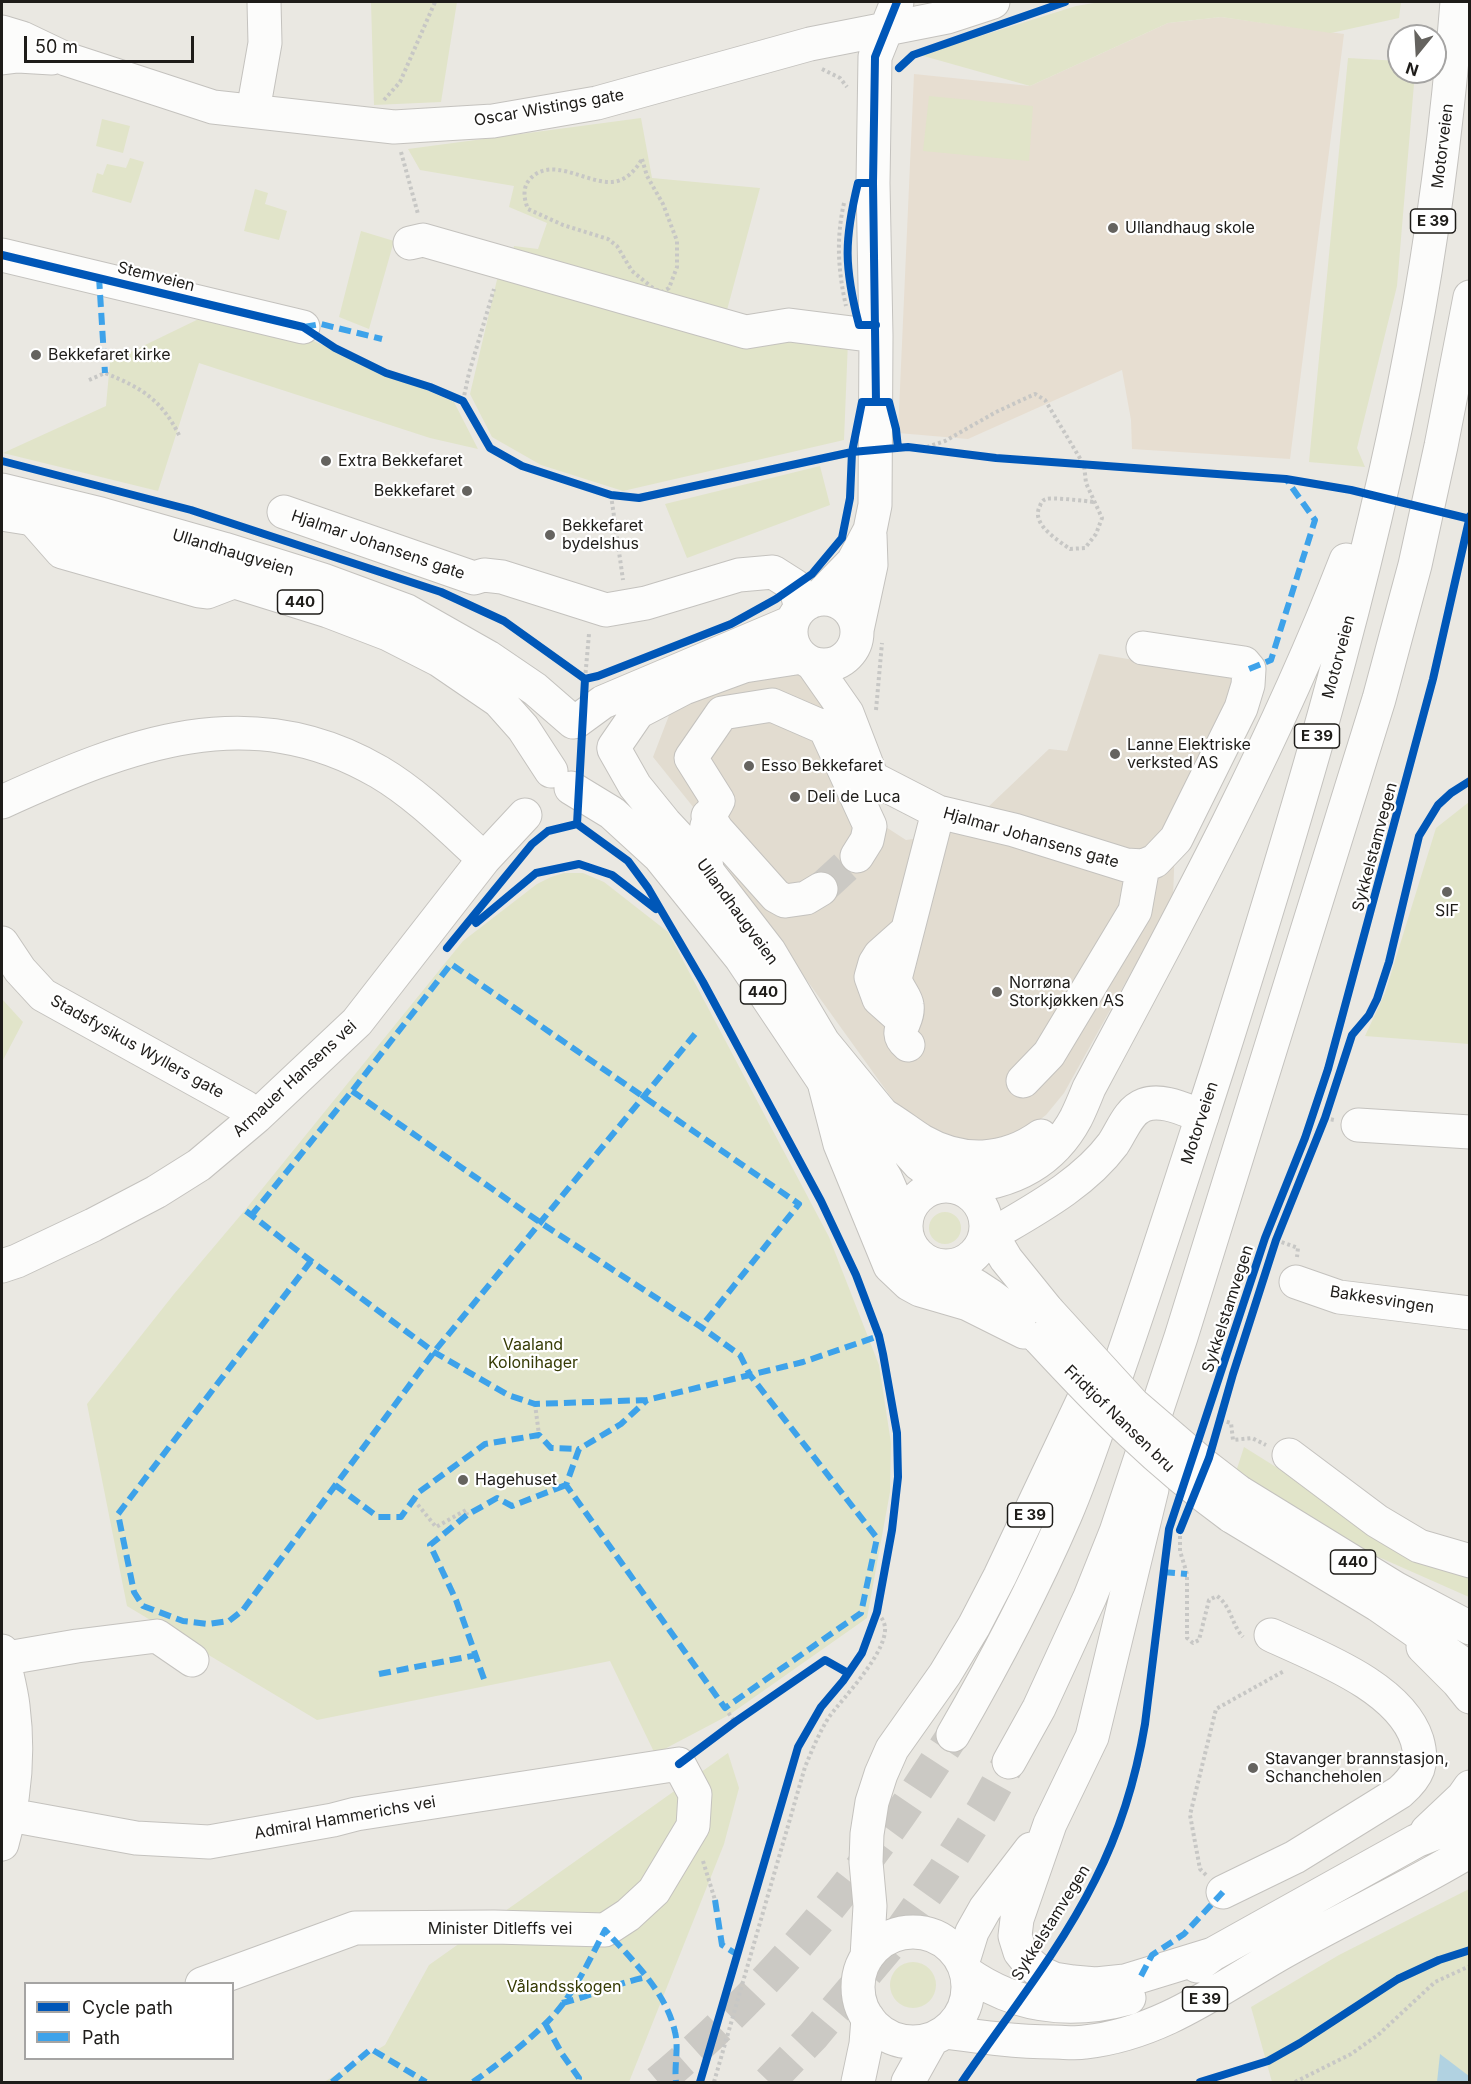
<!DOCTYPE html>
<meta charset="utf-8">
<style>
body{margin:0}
#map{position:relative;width:1471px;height:2084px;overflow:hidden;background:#eae8e2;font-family:Inter,sans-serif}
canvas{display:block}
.frame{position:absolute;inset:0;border:3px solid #1e1c19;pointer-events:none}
.legend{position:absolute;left:24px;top:1982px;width:210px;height:78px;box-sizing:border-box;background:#fff;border:2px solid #a5a4a3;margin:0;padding:8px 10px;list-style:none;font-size:18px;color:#1e1c19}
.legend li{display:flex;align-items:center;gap:12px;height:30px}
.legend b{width:30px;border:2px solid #a5a4a3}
.north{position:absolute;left:1387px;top:24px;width:60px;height:60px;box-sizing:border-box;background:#fff;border:2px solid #a5a4a3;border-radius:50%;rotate:198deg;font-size:16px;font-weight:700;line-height:24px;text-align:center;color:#1e1c19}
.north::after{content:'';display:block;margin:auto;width:21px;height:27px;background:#65635f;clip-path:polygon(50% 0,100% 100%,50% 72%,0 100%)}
.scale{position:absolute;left:24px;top:36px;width:170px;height:27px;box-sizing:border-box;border:3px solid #1e1c19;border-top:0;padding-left:8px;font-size:18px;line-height:21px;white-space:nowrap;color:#1e1c19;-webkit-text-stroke:4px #fff;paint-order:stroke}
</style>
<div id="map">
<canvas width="1471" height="2084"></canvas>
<div class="frame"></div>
<ul class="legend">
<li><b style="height:8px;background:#0057b8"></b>Cycle path</li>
<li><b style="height:8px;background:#3da2ea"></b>Path</li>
</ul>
<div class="north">N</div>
<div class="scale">50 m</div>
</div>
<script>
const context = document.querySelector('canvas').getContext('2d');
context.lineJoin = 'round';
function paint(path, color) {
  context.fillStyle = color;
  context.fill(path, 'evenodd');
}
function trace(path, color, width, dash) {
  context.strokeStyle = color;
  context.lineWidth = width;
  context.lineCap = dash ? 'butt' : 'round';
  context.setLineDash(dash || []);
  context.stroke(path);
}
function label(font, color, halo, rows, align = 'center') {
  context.font = font + ' Inter,sans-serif';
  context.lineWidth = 4.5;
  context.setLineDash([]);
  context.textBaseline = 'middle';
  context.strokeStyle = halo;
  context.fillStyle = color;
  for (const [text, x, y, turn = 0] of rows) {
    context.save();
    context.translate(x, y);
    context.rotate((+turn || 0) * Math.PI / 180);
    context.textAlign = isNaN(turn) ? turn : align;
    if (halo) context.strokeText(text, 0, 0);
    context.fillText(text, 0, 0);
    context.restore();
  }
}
const built = new Path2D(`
 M1099 654 1244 679 1176 818 1173 897 1064 1093 1046 1115 1025 1131 986 1142 961 1139 932 1129 910 1116 893 1100 734 879 702 818 653 757 673 705 753 674 789 670 827 689 875 820 906 840 967 831 986 809 1049 749 1067 751Z`);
const education = new Path2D(`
 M1221 17 1344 34 1290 459 1132 449 1131 420 1122 370 968 439 898 433 914 74 1030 86 1168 23Z`);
const green = new Path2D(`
 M371 2H457L441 102 374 105Z
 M1100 2H1401L1399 18 1331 33 1221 17 1168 23 1030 86 920 55 1076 6Z
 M1348 58 1399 61V72H1415L1397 286 1357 448 1365 467 1309 462Z
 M929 96 1033 106 1029 161 923 151Z
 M641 118 652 178 760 188 724 321 512 257 514 246 538 249 547 223 509 207 514 186 420 170 408 149Z
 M102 119 130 126 123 153 96 146Z
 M130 158 144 162 131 203 92 192 97 173 103 175 107 164 126 168Z
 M255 189 268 193 265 204 287 211 279 240 244 231Z
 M361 231 394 241 369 329 339 317Z
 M500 267 848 341 844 440 623 491 541 465 492 437 470 394Z
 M209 314 293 332 454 402 478 449 430 438 199 363 158 491 3 453 106 406 110 362Z
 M820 466 830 505 687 558 665 504Z
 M1469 802V1044L1365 1036 1385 993 1436 828Z
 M564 873H583L604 882 668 932 829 1237 879 1365 891 1443 890 1492 867 1618 729 1715 655 1754 610 1661 317 1720 127 1606 87 1404 174 1294 245 1210 463 941 537 884 551 877Z
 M2 999 23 1022 2 1062Z
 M929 1228a16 16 0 1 1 32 0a16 16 0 1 1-32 0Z
 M1244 1447 1364 1522 1469 1572V1597L1374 1555 1234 1478Z
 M728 1753 739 1788 724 1844 629 2082H324L385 2045 429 1965Z
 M1469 1889V2082H1272L1251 2007 1339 1955Z
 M890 1985a23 23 0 1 1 46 0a23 23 0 1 1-46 0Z`);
const water = new Path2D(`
 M1440 2054 1469 2076V2082H1437Z`);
const minorTunnel = new Path2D(`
 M821 889 857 856`);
const highwayTunnel = new Path2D(`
 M658 2082C744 2010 820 1925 886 1834 910 1802 931 1768 953 1735
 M769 2082 813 2036 894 1940 944 1870 983 1809 1009 1762`);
const path = new Path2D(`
 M822 69 840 78 847 87
 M384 100 400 82 435 2
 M401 152 418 214
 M642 159 647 176 663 204 677 241V267L669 288 662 292 654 289 632 271 617 246 608 239 563 225 528 209C524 199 522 188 530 179 551 156 584 182 610 182 625 182 635 171 642 159Z
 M844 203C836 239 838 270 846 306
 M89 380 105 373C142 388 162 400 180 437
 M463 401 469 373 494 289
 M921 449 945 441 996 412 1035 394 1045 400 1084 465 1086 483 1102 518 1096 534 1085 548 1070 549C1058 540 1030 524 1040 506 1041 502 1043 500 1046 499 1051 497 1087 501 1094 502
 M611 495 623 580
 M585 679 589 634
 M876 710 882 643
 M1325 1118 1334 1120
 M1276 1240 1298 1248 1297 1257
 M535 1404 539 1435
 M1221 1420 1231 1423 1233 1440 1252 1438 1266 1445
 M414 1500 436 1527 466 1510 467 1515
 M1180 1530V1551L1187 1574V1638L1193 1643 1199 1640 1209 1600 1217 1596C1232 1607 1231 1624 1243 1637
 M725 1708 735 1722
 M703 1861 715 1900
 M1206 1875 1200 1869 1190 1815 1216 1709 1284 1671
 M714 2082 805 1767C812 1750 819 1733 829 1717 842 1699 893 1647 884 1623 883 1619 879 1615 877 1612
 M1295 2082 1351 2054 1378 2035 1435 1982 1470 1966`);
const minor = new Path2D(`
 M2 32 22 38 66 59 213 107 394 127 493 121 597 103 810 44 947 17 993 2
 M2 58 18 56 52 58
 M253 111 265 43 264 2
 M410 243 423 240 746 332 789 325 876 336
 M2 255 303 327
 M284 512 474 578 484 575 502 577 606 610 646 603 739 575 773 572 795 586 801 608
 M33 519 62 552 199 591 207 592 233 582
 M791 632a33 33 0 1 1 66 0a33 33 0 1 1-66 0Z
 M816 600 853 562 870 530 875 505 876 336 873 183 875 57 897 2
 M857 630 871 565 870 535
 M812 663 847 713 872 778 938 812 1014 830 1126 865 1143 866 1155 861 1176 839 1241 708 1248 685 1249 669 1244 663 1143 648
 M577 721 603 702 792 622
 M825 728 870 826 867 840 857 856
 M614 747 638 712 684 688 744 666 802 657
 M2 802C127 745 249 696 379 772 418 795 451 829 484 859
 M708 816 717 830 776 896 785 901 806 898 821 889
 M707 869C703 842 703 825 718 801L691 758 722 713 772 705 825 728 847 713
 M2 943 20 970 43 995 245 1107 256 1117
 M897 1015 879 999 871 977 875 963 880 955 907 931
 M908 1045C891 1031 910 1022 907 1005 906 997 898 990 895 979L938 812
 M1023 1081 1049 1054 1135 911 1143 866
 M825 1086 840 1144 890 1266 909 1284 920 1290 968 1304 1024 1332
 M1358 1125 1470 1132
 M987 1227 998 1228 1007 1226C1045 1204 1087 1179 1113 1144 1122 1131 1128 1111 1144 1105 1162 1098 1185 1110 1202 1116
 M2 1266 17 1261 93 1225 156 1192 199 1165 256 1117 357 1022 484 859 525 815
 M1296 1282 1339 1297 1470 1313
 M1289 1455 1377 1521 1419 1546 1470 1561
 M1423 1647 1458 1682 1470 1697
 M2 1651C5 1669 11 1688 13 1706 19 1753 15 1799 2 1844
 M2 1659 77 1646 157 1636 192 1660
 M10 1815 136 1838 209 1842 333 1820 356 1814 679 1764 695 1794 693 1826 654 1891 628 1915 605 1930 494 1927 355 1928 202 1984
 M1427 1831 1463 1797 1470 1787
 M1223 1892 1295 1857 1400 1792C1418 1776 1424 1764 1417 1740 1400 1687 1318 1657 1271 1635`);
const major = new Path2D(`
 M2 490 101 514 224 549 323 580 407 611 488 657 535 689 573 722
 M2 514 33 519 88 536 328 611 388 634 439 660 499 701 523 728 551 771
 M614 749 635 786 665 823 694 854 769 951 823 1042 883 1115 901 1144 919 1164 949 1186
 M571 788 612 813 659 856 741 958 863 1140 886 1179 896 1202 907 1235
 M906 1226a40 40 0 1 1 80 0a40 40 0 1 1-80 0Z
 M987 1227 1006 1259 1048 1311
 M936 1266C977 1282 1010 1307 1040 1339
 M1239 1492 1395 1588 1470 1628
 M1231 1516 1378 1605 1470 1669`);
const highway = new Path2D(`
 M883 1115C897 1123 909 1133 922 1141 962 1164 1005 1162 1041 1136
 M957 1187C1008 1184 1051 1165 1076 1118 1081 1108 1085 1098 1089 1088 1182 915 1275 743 1346 560
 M1152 1489 1092 1737 1050 1824 1017 1919 1015 1936 1020 1952 1028 1962 1041 1973 1054 1979 1073 1982 1096 1984 1125 1981 1213 1954
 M953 1735C994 1664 1032 1592 1065 1516 1084 1472 1099 1425 1115 1379 1151 1276 1184 1172 1218 1067 1293 830 1366 590 1412 345 1434 231 1448 117 1457 2
 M1009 1762 1039 1708 1090 1597 1116 1532 1181 1337 1379 699 1415 565 1441 446 1470 297
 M858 1987a55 55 0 1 1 110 0a55 55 0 1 1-110 0Z
 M867 1957 870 1906 866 1862 867 1834 872 1802 881 1774 892 1749 945 1674 974 1626 1000 1576 1097 1371
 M963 1961 972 1932 985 1909 1031 1849
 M1197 1966 1213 1954 1416 1841 1451 1827 1470 1813
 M967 1973C1017 2008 1070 2014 1129 1998
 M945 2032C981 2037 1017 2042 1053 2042 1064 2042 1075 2044 1085 2042 1159 2034 1216 1991 1278 1955 1341 1919 1407 1889 1470 1851
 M858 2082 866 2044 868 2018
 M908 2082 932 2039`);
const majorBridge = new Path2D(`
 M1048 1311 1133 1404 1204 1465 1239 1492
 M1040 1339C1101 1405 1158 1463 1231 1516`);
const quiet = new Path2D(`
 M99 277 105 373
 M304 327 321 324 382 339
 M1249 669 1271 660 1315 520 1286 479
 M352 1091 541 1223 701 1327 740 1355 750 1375 877 1538 861 1613 725 1708 566 1485 579 1449 621 1424 647 1400
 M246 1211 311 1261 434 1352 508 1395 535 1404 647 1400 803 1362 879 1336
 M251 1216 352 1091 451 964 799 1204 701 1327
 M311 1261 118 1514 134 1592 143 1606 183 1621 208 1624 229 1621 243 1610 434 1352 695 1034
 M335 1485 378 1517H401L419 1492 485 1444 539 1435 551 1448 579 1449
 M1163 1572 1187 1574
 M379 1674 477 1655
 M484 1679 456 1600 430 1545 467 1515 497 1498 512 1506 566 1485
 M715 1900 722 1945 738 1955
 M1141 1976 1152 1955 1184 1934 1223 1892
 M562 2003C591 1996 617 1983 647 1977
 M545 2023 562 2054 579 2078 578 2082
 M332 2082 371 2049 426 2082
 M473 2082C500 2063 529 2041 552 2017 575 1992 590 1959 605 1930 631 1959 666 1991 675 2032 679 2048 674 2066 676 2082`);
const cycleway = new Path2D(`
 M899 68 913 55 1065 2
 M873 183H858C844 240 844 267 859 325H876
 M2 255 303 327 335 348 386 373 430 387 463 401 490 448 522 466 611 495 639 498 852 452 908 447 996 458 1286 479 1351 490 1470 519
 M876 402 873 183 875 57 897 2
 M2 461 191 510 441 592 504 621 585 679 598 676 731 624 776 599 812 574 842 538 850 498 852 452 862 402H889L896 429 898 448
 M577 824 585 679
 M476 923 536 873 579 864 612 875 656 909
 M447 948 532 844 548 831 577 824 628 861 648 888 703 982 821 1201 856 1275 879 1336 883 1354 897 1433 898 1477 892 1530 877 1612 862 1653 843 1681 821 1707 798 1747 700 2082
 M1180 1530 1209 1458 1233 1374 1276 1240 1325 1118 1352 1035 1369 1015 1377 999 1389 962 1419 836 1438 805 1451 793 1470 781
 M679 1764 735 1722 825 1660 848 1673
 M962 2082C1007 2016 1059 1952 1095 1880 1120 1831 1136 1778 1145 1724L1169 1529 1265 1238 1305 1138 1328 1069 1433 679 1470 516
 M1200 2082 1268 2061 1300 2043 1398 1979 1439 1960 1470 1950`);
const markers = [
 [1113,228,6,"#65635f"],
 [36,355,6,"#65635f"],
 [326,461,6,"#65635f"],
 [467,491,6,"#65635f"],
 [550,535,6,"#65635f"],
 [1115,754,6,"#65635f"],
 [749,766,6,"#65635f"],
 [795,797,6,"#65635f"],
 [1447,892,6,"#65635f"],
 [997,992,6,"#65635f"],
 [463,1480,6,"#65635f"],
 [1253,1768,6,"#65635f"]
];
const shields = [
 [1433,221,45],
 [300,602,45],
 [1317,736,45],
 [763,992,45],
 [1030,1515,45],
 [1353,1562,45],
 [1205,1999,45]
];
const shieldNames = [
 ["E 39",1433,221],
 ["440",300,602],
 ["E 39",1317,736],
 ["440",763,992],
 ["E 39",1030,1515],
 ["440",1353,1562],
 ["E 39",1205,1999]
];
const streetNames = [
 ["Oscar Wistings gate",549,108,-10],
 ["Motorveien",1443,146,-83],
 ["Stemveien",156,277,14],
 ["Hjalmar Johansens gate",378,545,19],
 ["Ullandhaugveien",233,553,17],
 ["Motorveien",1339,657,-75],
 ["Hjalmar Johansens gate",1031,838,16],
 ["Sykkelstamvegen",1375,847,-75],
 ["Ullandhaugveien",737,912,54],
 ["Stadsfysikus Wyllers gate",137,1047,29],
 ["Armauer Hansens vei",295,1079,-43],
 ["Motorveien",1200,1123,-72],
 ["Bakkesvingen",1382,1300,9],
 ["Sykkelstamvegen",1228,1309,-72],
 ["Fridtjof Nansen bru",1119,1419,44],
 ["Admiral Hammerichs vei",345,1818,-10],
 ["Sykkelstamvegen",1051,1923,-58],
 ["Minister Ditleffs vei",500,1929]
];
const poiNames = [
 ["Ullandhaug skole",1125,228],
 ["Bekkefaret kirke",48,355],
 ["Extra Bekkefaret",338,461],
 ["Bekkefaret",455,491,"right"],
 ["Bekkefaret",562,526],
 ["bydelshus",562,544],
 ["Lanne Elektriske",1127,745],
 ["verksted AS",1127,763],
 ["Esso Bekkefaret",761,766],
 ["Deli de Luca",807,797],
 ["SIF",1447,911,"center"],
 ["Norrøna",1009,983],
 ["Storkjøkken AS",1009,1001],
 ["Hagehuset",475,1480],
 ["Stavanger brannstasjon,",1265,1759],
 ["Schancheholen",1265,1777]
];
const parkNames = [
 ["Vaaland",533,1345],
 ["Kolonihager",533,1363],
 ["Vålandsskogen",564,1987]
];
paint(built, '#e2dcd0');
paint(education, '#e7ded1');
paint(green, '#e1e4c9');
paint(water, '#b1d2e1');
trace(minorTunnel, '#cbc9c4', 33, [33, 16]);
trace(highwayTunnel, '#cbc9c4', 33, [33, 16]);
trace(minor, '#c4c2be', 35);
trace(major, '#c4c2be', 35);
trace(highway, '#c4c2be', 35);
trace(path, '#c7c7c5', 4, [3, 3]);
trace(minor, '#fcfcfb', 33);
trace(major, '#fcfcfb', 33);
trace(highway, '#fcfcfb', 33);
trace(majorBridge, '#c4c2be', 35, []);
trace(majorBridge, '#fcfcfb', 33);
trace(quiet, '#3da2ea', 6, [12, 6]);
trace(cycleway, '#0057b8', 8);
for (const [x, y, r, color] of markers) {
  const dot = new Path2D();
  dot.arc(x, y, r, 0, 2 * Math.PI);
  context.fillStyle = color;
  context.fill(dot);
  trace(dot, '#fff', 2);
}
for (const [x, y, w] of shields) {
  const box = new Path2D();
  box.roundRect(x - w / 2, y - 12, w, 24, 4.5);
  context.fillStyle = '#fff';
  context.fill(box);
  trace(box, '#1e1c19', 1.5);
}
label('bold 15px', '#1e1c19', null, shieldNames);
label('16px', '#1e1c19', '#fff', streetNames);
label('16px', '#1e1c19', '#fff', poiNames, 'left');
label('16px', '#363b05', '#fff', parkNames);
</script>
